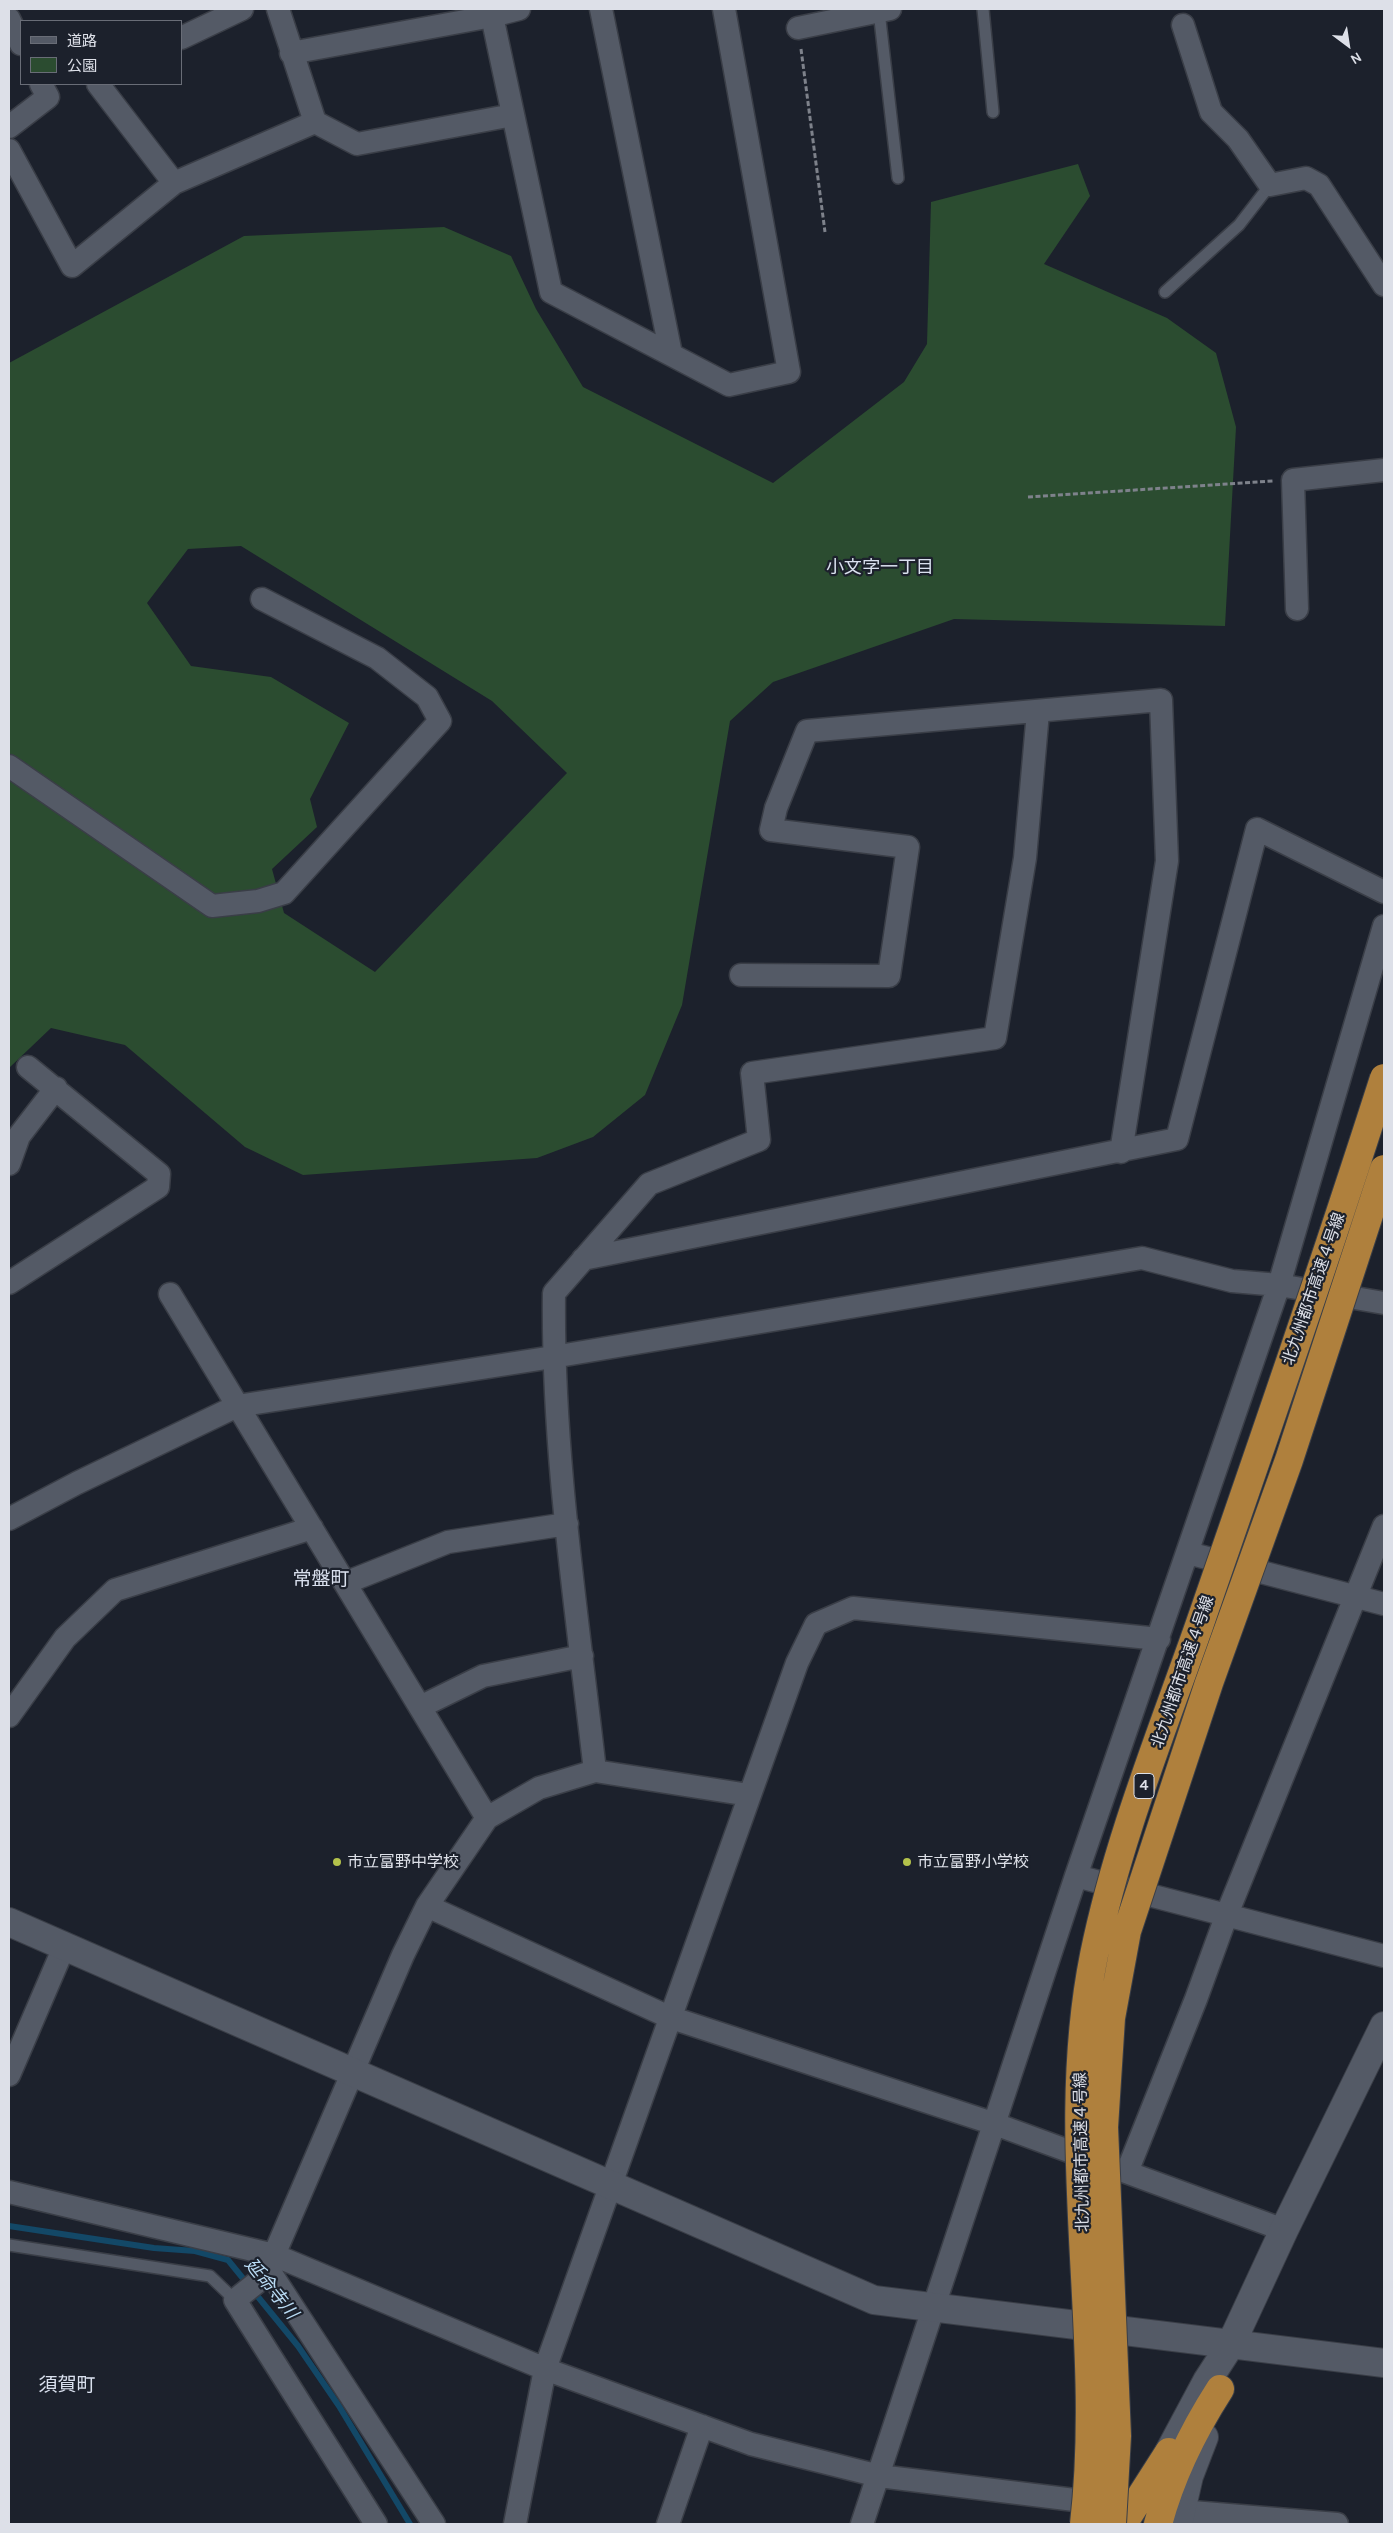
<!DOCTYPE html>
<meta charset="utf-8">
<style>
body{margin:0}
#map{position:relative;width:1393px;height:2533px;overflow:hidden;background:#1c212c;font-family:Karla,"Noto Sans JP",sans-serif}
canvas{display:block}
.frame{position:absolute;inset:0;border:10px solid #dde0e8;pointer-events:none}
.legend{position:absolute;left:20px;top:20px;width:162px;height:65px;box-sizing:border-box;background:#1c212c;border:1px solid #696d77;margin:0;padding:6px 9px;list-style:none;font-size:15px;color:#dde0e8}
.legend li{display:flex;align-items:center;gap:10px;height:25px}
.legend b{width:25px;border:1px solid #696d77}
.north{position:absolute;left:1323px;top:20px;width:50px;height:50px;-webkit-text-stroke:4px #1c212c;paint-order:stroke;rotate:149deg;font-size:14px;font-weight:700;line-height:20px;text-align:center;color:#dde0e8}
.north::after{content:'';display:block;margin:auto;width:18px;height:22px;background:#dde0e8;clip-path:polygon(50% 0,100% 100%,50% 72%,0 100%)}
</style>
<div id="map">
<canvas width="1393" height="2533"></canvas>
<div class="frame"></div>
<ul class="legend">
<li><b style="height:6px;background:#545a66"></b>道路</li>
<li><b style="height:14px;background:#2b4c30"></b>公園</li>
</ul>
<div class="north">N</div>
</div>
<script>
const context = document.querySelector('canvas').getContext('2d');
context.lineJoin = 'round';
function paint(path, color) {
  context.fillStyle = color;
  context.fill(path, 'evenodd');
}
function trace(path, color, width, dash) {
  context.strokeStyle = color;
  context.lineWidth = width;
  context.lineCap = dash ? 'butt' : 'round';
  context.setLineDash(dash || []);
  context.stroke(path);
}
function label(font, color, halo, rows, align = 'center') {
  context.font = font + ' Karla,"Noto Sans JP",sans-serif';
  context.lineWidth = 4.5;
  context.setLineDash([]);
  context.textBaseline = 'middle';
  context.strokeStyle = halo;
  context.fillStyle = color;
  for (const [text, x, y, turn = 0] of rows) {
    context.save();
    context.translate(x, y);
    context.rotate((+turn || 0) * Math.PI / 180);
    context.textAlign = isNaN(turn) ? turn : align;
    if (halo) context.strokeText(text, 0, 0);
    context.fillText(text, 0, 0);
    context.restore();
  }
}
const green = new Path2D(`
 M1078 164 1090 196 1044 264 1167 318 1216 353 1236 427 1225 626 954 619 773 682 730 721 682 1005 645 1095 593 1137 537 1158 303 1175 245 1147 125 1045 51 1028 9 1068V363L244 236 444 227 511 256 536 309 583 387 773 483 904 382 927 344 931 202ZM241 546 492 701 567 773 375 972 284 913 272 869 317 827 310 799 349 723 271 677 191 666 147 603 188 549Z`);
const stream = new Path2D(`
 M9 2226 154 2248 195 2251 228 2260 298 2346 339 2406 410 2524`);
const path = new Path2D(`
 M801 49 825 232
 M1028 497 1273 481`);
const service = new Path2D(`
 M983 9 993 112
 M879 11 898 178
 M1165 292 1239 225 1270 185
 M9 2245 210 2276 235 2300`);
const minor = new Path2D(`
 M601 9 671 354
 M492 16 551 292 729 385 789 372 724 9
 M9 19 21 44
 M1183 25 1211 112 1238 139 1270 185 1306 178 1319 185 1384 285
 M798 28 890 9
 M181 38 242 9
 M291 53 492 16 519 9
 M98 84 174 183
 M315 122 357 144 513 115
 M9 127 48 97 41 84
 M9 150 72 266 174 183 315 122 278 9
 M1297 609 1293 480 1384 470
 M9 766 212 906 258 901 284 893 440 721 427 697 377 658 262 599
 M741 975 889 976 908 847 771 830 776 808 807 731 1161 700 1167 861 1121 1152
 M9 1164 19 1136 56 1088
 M583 1259 1177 1139 1257 829 1384 892
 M9 1283 158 1187 159 1174 28 1067
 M170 1294 487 1818
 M9 1519 77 1483 237 1406 553 1357 1142 1258 1232 1281 1279 1285 1384 1303
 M1188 1553 1384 1604
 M345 1583 448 1542 567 1524
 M420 1707 483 1676 582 1656
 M9 1716 65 1638 115 1590 312 1528
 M595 1771C577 1613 552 1453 554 1293L649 1184 759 1140 752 1073 995 1038 1025 858 1038 712
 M1076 1876 1384 1956
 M427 1906 669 2017 995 2124 1284 2230
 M9 2075 64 1947
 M1127 2172 1196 1999 1227 1914 1384 1526
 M9 2192 274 2255 545 2369 751 2444 879 2476 1091 2502
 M270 2272 434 2524
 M1180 2511 1337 2524
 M376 2524 235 2300 270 2272 274 2255 403 1955 427 1906 487 1818 539 1788 595 1771 749 1795
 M515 2524 545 2369 797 1663 816 1624 853 1608 1159 1639
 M668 2524 702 2426
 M862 2524 1076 1876 1279 1285 1384 926`);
const tertiary = new Path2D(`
 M9 1922 874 2300 1384 2363
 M1166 2475 1169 2452 1207 2381 1231 2344 1284 2230 1384 2026
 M1178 2524 1189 2476 1204 2437`);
const motorway = new Path2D(`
 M1123 2524 1169 2452
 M1158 2524C1171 2476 1193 2431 1220 2389`);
const motorwayBridge = new Path2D(`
 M1084 2524C1106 2335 1056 2144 1094 1955 1117 1842 1161 1734 1199 1626 1262 1444 1325 1262 1384 1078
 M1112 2524 1117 2436 1104 2127 1111 2018 1127 1931 1209 1683 1289 1460 1384 1169`);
const markers = [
 [337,1862,5,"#b3c24b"],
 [907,1862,5,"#b3c24b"]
];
const shields = [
 [1144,1786,20]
];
const shieldNames = [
 ["4",1144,1786]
];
const streetNames = [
 ["北九州都市高速４号線",1314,1289,-71],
 ["北九州都市高速４号線",1183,1672,-71],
 ["北九州都市高速４号線",1082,2152,-91]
];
const poiNames = [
 ["市立富野中学校",347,1862],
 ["市立富野小学校",917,1862]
];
const neighbourhoodNames = [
 ["小文字一丁目",880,568]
];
const waterNames = [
 ["延命寺川",271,2289,51]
];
const quarterNames = [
 ["常盤町",321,1580],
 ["須賀町",67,2386]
];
paint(green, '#2b4c30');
trace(stream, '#134867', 6);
trace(service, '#3a3e47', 14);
trace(minor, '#3a3e47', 25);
trace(tertiary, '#3a3e47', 30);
trace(motorway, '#3a3e47', 30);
trace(path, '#7e828b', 3, [5, 2.5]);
trace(service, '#545a66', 11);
trace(minor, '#545a66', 22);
trace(tertiary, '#545a66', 28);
trace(motorway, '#af803d', 28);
trace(motorwayBridge, '#3a3e47', 30, []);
trace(motorwayBridge, '#af803d', 28);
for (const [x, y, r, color] of markers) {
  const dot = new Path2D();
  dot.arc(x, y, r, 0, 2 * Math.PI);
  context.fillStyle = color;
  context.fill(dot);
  trace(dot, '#1c212c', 2);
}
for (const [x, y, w] of shields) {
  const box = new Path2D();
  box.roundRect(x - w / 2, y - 12.5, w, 25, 4);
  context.fillStyle = '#1c212c';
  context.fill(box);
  trace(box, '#dde0e8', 1);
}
label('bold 15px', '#dde0e8', null, shieldNames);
label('16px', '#dde0e8', '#1c212c', streetNames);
label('16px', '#dde0e8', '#1c212c', poiNames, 'left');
label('18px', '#d9e0ee', '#1c212c', neighbourhoodNames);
label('italic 18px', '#b9dbf4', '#1c212c', waterNames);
label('19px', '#d9e0ee', '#1c212c', quarterNames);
</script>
